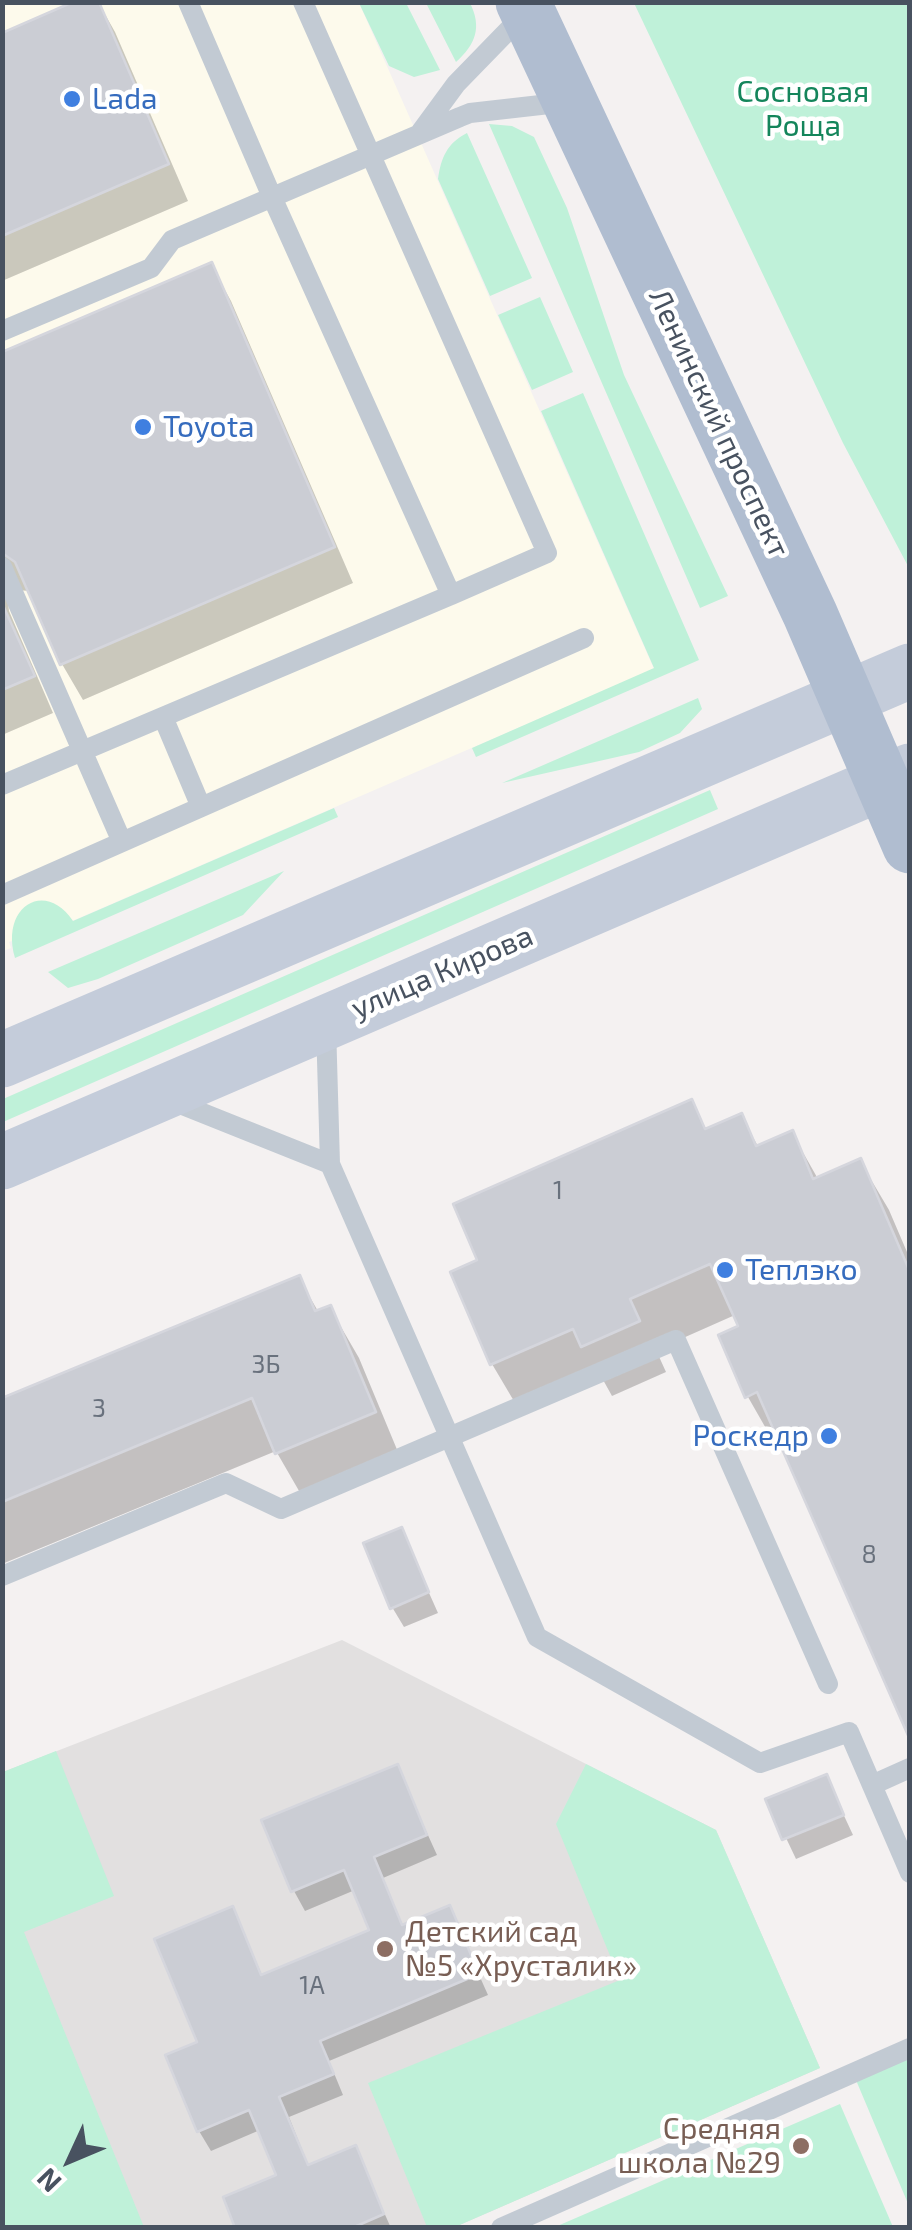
<!DOCTYPE html>
<meta charset="utf-8">
<style>
body{margin:0}
#map{position:relative;width:912px;height:2230px;overflow:hidden;background:#f4f1f1;font-family:"Exo 2",sans-serif}
canvas{display:block}
.frame{position:absolute;inset:0;border:5px solid #485260;pointer-events:none}
.north{position:absolute;left:20px;top:2110px;width:100px;height:100px;-webkit-text-stroke:8px #fff;paint-order:stroke;rotate:226deg;font-size:28px;font-weight:700;line-height:40px;text-align:center;color:#485260}
.north::after{content:'';display:block;margin:auto;width:35px;height:45px;background:#485260;clip-path:polygon(50% 0,100% 100%,50% 72%,0 100%)}
</style>
<div id="map">
<canvas width="912" height="2230"></canvas>
<div class="frame"></div>
<div class="north">N</div>
</div>
<script>
const context = document.querySelector('canvas').getContext('2d');
context.lineJoin = 'round';
function paint(path, color) {
  context.fillStyle = color;
  context.fill(path, 'evenodd');
}
function trace(path, color, width, dash) {
  context.strokeStyle = color;
  context.lineWidth = width;
  context.lineCap = dash ? 'butt' : 'round';
  context.setLineDash(dash || []);
  context.stroke(path);
}
function label(font, color, halo, rows, align = 'center') {
  context.font = font + ' "Exo 2",sans-serif';
  context.lineWidth = 9;
  context.setLineDash([]);
  context.textBaseline = 'middle';
  context.strokeStyle = halo;
  context.fillStyle = color;
  for (const [text, x, y, turn = 0] of rows) {
    context.save();
    context.translate(x, y);
    context.rotate((+turn || 0) * Math.PI / 180);
    context.textAlign = isNaN(turn) ? turn : align;
    if (halo) context.strokeText(text, 0, 0);
    context.fillText(text, 0, 0);
    context.restore();
  }
}
const commercial = new Path2D(`
 M3 3H359L654 669 72 921 9 942 11 948 3 951Z`);
const education = new Path2D(`
 M342 1640 716 1830 820 2068 455 2227 3 2228V1772Z`);
const green = new Path2D(`
 M359 3H406L440 70 414 77 389 66Z
 M426 3H470C482 27 476 44 456 62Z
 M634 3H909V568L843 443Z
 M489 124 512 126 534 137 567 208 624 375 728 596 700 608Z
 M467 133 532 278 490 296 438 179C441 158 447 143 467 133Z
 M540 297 573 372 532 390 498 315Z
 M583 393 699 660 476 757 472 748 654 668 541 411Z
 M698 698 702 709 680 733 639 752 502 783Z
 M710 790 718 809 3 1122V1099Z
 M334 808 338 817 15 958C0 907 45 879 73 921Z
 M284 871 243 915 98 979 68 988 48 972Z
 M56 1751 114 1896 24 1932 144 2227H3V1772Z
 M586 1764 716 1830 820 2068 455 2227H427L368 2083 620 1980 556 1824Z
 M909 2048V2206L853 2073Z
 M840 2104 893 2227H555Z`);
const shadow = new Path2D(`
 M98 2 115 32 188 201 2 281V36Z
 M211 265 231 301 353 583 83 700 62 664 30 591 16 590 8 602 9 611 53 713 2 735V355Z
 M691 1102 707 1131 741 1116 759 1148 792 1133 818 1179 860 1161 889 1210 910 1259V1729L782 1444 776 1446 748 1397 741 1328 735 1315 656 1350 666 1372 612 1396 602 1378 521 1413 492 1364 480 1261Z
 M299 1278 319 1313 330 1308 359 1358 403 1464 306 1503 276 1451 2 1564V1401Z
 M401 1530 438 1613 404 1627 392 1607Z
 M397 1767 437 1855 383 1878 403 1927 449 1908 488 1995 329 2061 343 2095 289 2117 309 2167 355 2148 391 2228H238L280 2176 260 2130 211 2151 199 2131 200 2043 232 1910 263 1977 372 1932 355 1890 305 1911 294 1891Z
 M826 1777 853 1835 796 1859 768 1800Z`);
const building = new Path2D(`
 M73 2H99L169 164 2 236V33Z
 M212 262 335 547 60 665 15 562 2 553V352Z
 M2 603 35 676 2 690Z
 M692 1099 705 1129 742 1113 756 1146 793 1130 813 1179 861 1158 910 1272V1740L757 1392 745 1398 718 1335 738 1326 710 1264 630 1299 640 1321 581 1347 573 1329 490 1365 450 1272 477 1260 453 1204Z
 M300 1275 315 1311 331 1305 376 1412 275 1454 252 1398 2 1502V1398Z
 M402 1527 429 1592 390 1609 363 1543Z
 M398 1764 427 1835 374 1857 402 1925 450 1905 479 1974 320 2041 334 2074 279 2097 308 2165 356 2145 384 2214 352 2228H235L223 2197 276 2175 249 2110 197 2132 165 2055 197 2042 154 1939 233 1906 261 1975 369 1930 344 1870 291 1892 261 1820Z
 M827 1774 844 1815 782 1840 765 1799Z`);
const service = new Path2D(`
 M303 2 547 553 451 595
 M420 133 456 84 526 12
 M2 331 151 268 172 240 460 117 470 113 567 102
 M2 567 122 842
 M163 717 201 807
 M2 785 451 595 272 197 188 2
 M2 895 584 638
 M326 1025 330 1164 537 1637 760 1763 849 1732 910 1873
 M170 1100 330 1164
 M2 1576 226 1483 281 1509 676 1340 828 1684
 M872 1785 910 1768
 M501 2228 910 2048`);
const secondary = new Path2D(`
 M2 1060 910 671
 M2 1162 910 771`);
const primary = new Path2D(`
 M523 2 810 614 910 846`);
const markers = [
 [72,99,10,"#3f7fe0"],
 [143,427,10,"#3f7fe0"],
 [725,1270,10,"#3f7fe0"],
 [829,1436,10,"#3f7fe0"],
 [385,1949,10,"#8d6e63"],
 [801,2146,10,"#8d6e63"]
];
const numberNames = [
 ["1",558,1191],
 ["3Б",266,1365],
 ["3",99,1409],
 ["8",869,1555],
 ["1А",312,1986]
];
const parkNames = [
 ["Сосновая",803,92],
 ["Роща",803,126]
];
const shopNames = [
 ["Lada",92,99],
 ["Toyota",163,427],
 ["Теплэко",745,1270],
 ["Роскедр",809,1436,"right"]
];
const streetNames = [
 ["Ленинский проспект",719,423,65],
 ["улица Кирова",442,972,-23]
];
const educationNames = [
 ["Детский сад",405,1932],
 ["№5 «Хрусталик»",405,1966],
 ["Средняя",781,2129,"right"],
 ["школа №29",781,2163,"right"]
];
paint(commercial, '#fdfaec');
paint(education, '#e2e0e0');
paint(green, '#bff1d9');
paint(shadow, '#0003');
paint(building, '#cbcdd4');
trace(building, '#d5d6dd', 2.5);
trace(service, '#c2cad3', 20);
trace(secondary, '#c4ccda', 55);
trace(primary, '#b0bdd0', 55);
for (const [x, y, r, color] of markers) {
  const dot = new Path2D();
  dot.arc(x, y, r, 0, 2 * Math.PI);
  context.fillStyle = color;
  context.fill(dot);
  trace(dot, '#fff', 4);
}
label('25px', '#69717d', null, numberNames);
label('30px', '#14855b', '#fff', parkNames);
label('30px', '#366cbe', '#fff', shopNames, 'left');
label('30px', '#485260', '#fff', streetNames);
label('30px', '#785e54', '#fff', educationNames, 'left');
</script>
